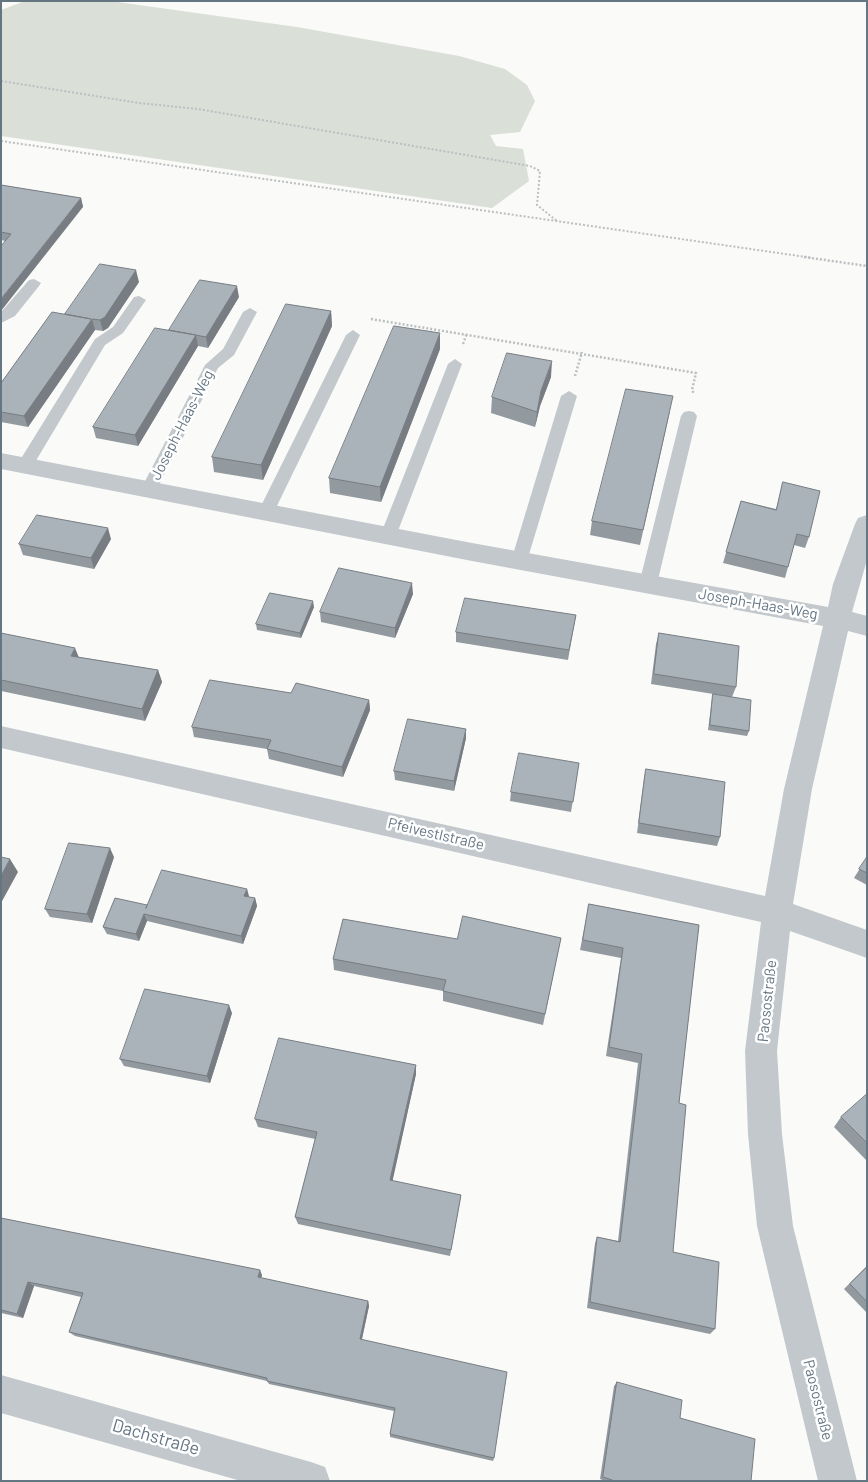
<!DOCTYPE html>
<meta charset="utf-8">
<style>
body{margin:0}
#map{position:relative;width:868px;height:1482px;overflow:hidden;background:#fafaf8;font-family:Barlow,sans-serif}
canvas{display:block}
.frame{position:absolute;inset:0;border:2px solid #657683;pointer-events:none}
</style>
<div id="map">
<canvas width="868" height="1482"></canvas>
<div class="frame"></div>
</div>
<script>
const context = document.querySelector('canvas').getContext('2d');
context.lineJoin = 'round';
function paint(path, color) {
  context.fillStyle = color;
  context.fill(path, 'evenodd');
}
function trace(path, color, width, dash) {
  context.strokeStyle = color;
  context.lineWidth = width;
  context.lineCap = dash ? 'butt' : 'round';
  context.setLineDash(dash || []);
  context.stroke(path);
}
function label(font, color, halo, rows, align = 'center') {
  context.font = font + ' Barlow,sans-serif';
  context.lineWidth = 5;
  context.setLineDash([]);
  context.textBaseline = 'middle';
  context.strokeStyle = halo;
  context.fillStyle = color;
  for (const [text, x, y, turn = 0] of rows) {
    context.save();
    context.translate(x, y);
    context.rotate((+turn || 0) * Math.PI / 180);
    context.textAlign = isNaN(turn) ? turn : align;
    if (halo) context.strokeText(text, 0, 0);
    context.fillText(text, 0, 0);
    context.restore();
  }
}
const green = new Path2D(`
 M25 1H110L297 27 459 56 505 69 527 85 535 101 520 132 490 135 496 146 523 149 529 181 492 208 1 136V10Z`);
const pathFar1 = new Path2D(`
 M1 81 139 103 198 109 530 166 540 171 537 205 557 221
 M1 141 813 258`);
const path = new Path2D(`
 M804 257 867 266
 M371 319 696 373 692 390 694 394
 M463 344 467 333
 M575 376 582 352`);
const service = new Path2D(`
 M34 279 41 283 39 286 15 316 1 323V312L29 280Z
 M139 296 146 300 123 333 105 345 31 469H19L17 465 95 339 113 327 134 297Z
 M250 308 257 312 234 355 218 368 155 493H143L141 489 205 365 223 349 243 312Z
 M353 330 360 335 274 512 272 516H260L258 512 346 335Z
 M455 359 462 364 396 536 394 540 388 542 382 540 380 536 448 364Z
 M569 391 577 396 527 561 525 565 519 567 513 565 511 561 561 396Z
 M689 411 694 412 697 416 657 584 654 589 648 590 642 589 639 584 681 416 684 412Z`);
const minor = new Path2D(`
 M1 453 472 543 828 607 833 584 855 524 858 518 867 515V560L852 612 867 616V636L848 631 812 789 793 904 867 930V958L790 931 777 1051 782 1134 793 1226 857 1481H818L757 1226 748 1134 745 1051 761 922 1 748V726L765 896 784 789 823 626 472 561 1 469Z
 M1 1375 311 1462 325 1467 330 1481H241L1 1413Z`);
const wall = new Path2D(`
 M1 185 81 198 83 207 5 241 1 240Z
 M139 282 108 328 103 331 95 330 28 427 1 422V383L65 314Z
 M239 297 208 348 198 346 138 446 96 438 93 427 169 331Z
 M331 311 332 326 263 480 214 472 212 457Z
 M440 349 381 502 330 493 329 478Z
 M551 377 540 406 535 427 491 413 492 397Z
 M670 411 640 545 590 535 592 521Z
 M783 482 809 537 805 548 794 545 785 578 723 563 741 501 776 509Z
 M111 539 94 569 23 555 19 544Z
 M413 594 395 638 321 622 320 612Z
 M314 607 301 638 257 630 256 624Z
 M576 615 568 660 456 642V632Z
 M1 633 79 657 158 670 162 682 145 721 1 691Z
 M659 633 736 687 732 697 651 684 656 644Z
 M291 693 369 700 370 710 343 777 269 759 267 749 194 737 192 727Z
 M713 694 749 731 747 736 708 730 712 699Z
 M466 738 454 791 395 780 394 771Z
 M579 763 571 812 510 801 511 792Z
 M646 769 720 837 717 846 637 833 644 779Z
 M114 857 92 923 50 917 45 909Z
 M867 857V885L854 878Z
 M247 889 248 897 255 898 257 906 243 944 147 921 139 941 107 934 103 927 147 905Z
 M589 904 699 925 679 1103 673 1252 715 1329 710 1334 587 1308 595 1243 597 1237 618 1241 638 1063 606 1056 621 958 580 950Z
 M561 938 543 1025 443 1001V991L334 970 333 959 457 939Z
 M232 1013 210 1083 124 1066 120 1059Z
 M416 1065V1074L392 1181 461 1195 460 1202 450 1256 298 1224 295 1217 315 1139 258 1127 255 1119Z
 M867 1094V1161L834 1127 841 1117Z
 M1 1218 262 1275 261 1278 368 1301 369 1306 362 1339 494 1458 493 1461 390 1437V1434L394 1411 269 1384 267 1381 75 1336 69 1332 81 1297 34 1286 23 1318 1 1313Z
 M867 1266V1313L844 1289Z
 M617 1382 680 1418 751 1481H605L600 1479 614 1386Z`);
const shadedWall = new Path2D(`
 M81 198 83 207 1 311V299Z
 M136 270 139 282 108 328 103 331 100 320Z
 M237 286 239 297 208 348 206 337Z
 M331 311 332 326 263 480 261 465Z
 M92 319 95 330 28 427 24 416Z
 M440 333V349L381 502 380 487Z
 M196 335 198 346 138 446 135 435Z
 M552 361 551 377 540 406 535 427 537 412 541 391Z
 M108 528 111 539 94 569 91 558Z
 M412 583 413 594 395 638V628Z
 M313 601 314 607 301 638 300 633Z
 M75 648 80 660 71 656Z
 M158 670 162 682 145 721 142 709Z
 M369 700 370 710 343 777 342 767Z
 M466 729V738L454 791V781Z
 M110 848 114 857 92 923 87 914Z
 M10 859 18 872 1 903V876Z
 M247 889 249 896 246 904 244 896Z
 M255 898 257 906 243 944 241 936Z
 M144 914 147 921 139 941 136 934Z
 M229 1005 232 1013 210 1083 207 1076Z
 M416 1065V1074L391 1188 390 1180Z
 M260 1270 262 1275 260 1282 258 1277Z
 M28 1282 34 1286 23 1318 17 1314Z
 M368 1301 369 1306 361 1343 360 1339Z`);
const building = new Path2D(`
 M1 185 81 198 1 299V246L11 234 1 232Z
 M100 264 136 270 105 317 100 320 92 319 24 416 1 412V383L52 312 91 319 65 314Z
 M200 280 237 286 206 337 169 330Z
 M286 304 331 311 261 465 212 457Z
 M394 326 440 333 380 487 329 478Z
 M155 328 196 335 135 435 93 427Z
 M507 353 552 361 541 391 537 412 492 397Z
 M626 389 673 396 643 530 592 521Z
 M783 482 820 491 809 537 797 534 788 567 726 552 741 501 776 510Z
 M37 515 108 528 91 558 19 544Z
 M339 568 412 583 395 628 320 612Z
 M270 593 313 601 300 633 256 624Z
 M465 598 576 615 569 650 456 632Z
 M1 633 75 648 71 656 158 670 142 709 1 680Z
 M659 633 739 646 736 687 654 674Z
 M210 680 291 693 296 683 369 700 342 767 267 749 271 740 192 727Z
 M713 694 751 700 749 731 710 725Z
 M408 719 466 729 454 781 394 771Z
 M519 753 579 763 573 802 511 792Z
 M646 769 725 782 720 837 639 823Z
 M69 843 110 848 87 914 45 909Z
 M1 857 10 859 1 876Z
 M867 857V873L859 869Z
 M162 870 247 889 244 896 255 898 241 936 144 914 136 934 103 927 115 898 147 905 146 908Z
 M589 904 699 925 679 1103 686 1105 673 1252 719 1262 715 1329 590 1302 597 1237 620 1242 642 1054 609 1047 623 948 583 940Z
 M463 916 561 938 545 1014 443 991 446 980 333 959 343 919 457 939Z
 M145 989 229 1005 207 1076 120 1059Z
 M279 1038 416 1065 390 1180 461 1195 451 1250 295 1217 317 1132 255 1119Z
 M867 1094V1143L841 1117Z
 M1 1218 260 1270 258 1277 368 1301 360 1339 507 1372 494 1458 390 1434 395 1408 267 1381V1378L69 1332 83 1293 28 1282 17 1314 1 1310Z
 M867 1267V1302L850 1284Z
 M617 1382 682 1400 680 1418 755 1439 751 1481H615L603 1477Z`);
const streetNames = [
 ["Joseph-Haas-Weg",182,425,-63],
 ["Joseph-Haas-Weg",758,604,10],
 ["Pfeivestlstraße",436,834,13],
 ["Paosostraße",767,1001,-84],
 ["Paosostraße",818,1400,76]
];
const nearStreetnames = [
 ["Dachstraße",156,1437,16]
];
paint(green, '#dadfd7');
trace(pathFar1, '#bbbfc2', 2, [2, 2]);
trace(path, '#bbbfc2', 2.5, [2, 2]);
paint(service, '#c3c8cc');
paint(minor, '#c3c8cc');
paint(wall, '#929a9f');
paint(shadedWall, '#777d82');
paint(building, '#aab3b9');
trace(building, '#777d82', 1);
label('15px', '#657683', '#fff', streetNames);
label('18px', '#657683', '#fff', nearStreetnames);
</script>
